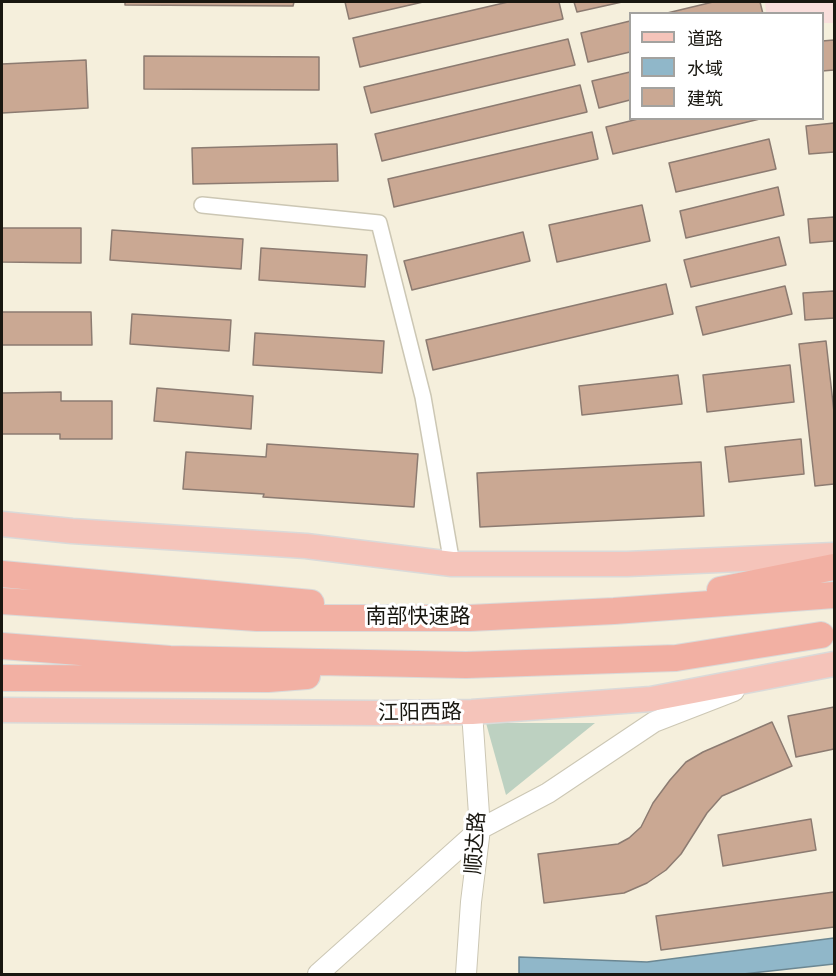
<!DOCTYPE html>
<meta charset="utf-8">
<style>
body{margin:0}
#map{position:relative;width:836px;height:976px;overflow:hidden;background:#f5efdc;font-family:"IBM Plex Serif","Noto Sans SC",serif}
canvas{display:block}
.frame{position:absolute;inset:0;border:3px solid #191710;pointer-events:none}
.legend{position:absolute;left:629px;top:12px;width:195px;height:108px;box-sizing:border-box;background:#fff;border:2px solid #a3a29f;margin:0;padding:8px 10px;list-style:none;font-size:18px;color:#191710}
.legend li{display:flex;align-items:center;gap:12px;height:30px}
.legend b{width:30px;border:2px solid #a3a29f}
</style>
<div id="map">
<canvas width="836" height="976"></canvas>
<div class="frame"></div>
<ul class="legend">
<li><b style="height:8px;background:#f5c4ba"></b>道路</li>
<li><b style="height:16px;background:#90b7c9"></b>水域</li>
<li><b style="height:16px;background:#caa893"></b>建筑</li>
</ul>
</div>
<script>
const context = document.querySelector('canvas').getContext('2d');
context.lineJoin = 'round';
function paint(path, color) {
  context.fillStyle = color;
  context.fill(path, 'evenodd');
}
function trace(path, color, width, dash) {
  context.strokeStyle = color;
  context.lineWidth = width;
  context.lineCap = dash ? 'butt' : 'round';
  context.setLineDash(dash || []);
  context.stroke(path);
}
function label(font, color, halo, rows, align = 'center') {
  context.font = font + ' "IBM Plex Serif","Noto Sans SC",serif';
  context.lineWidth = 6;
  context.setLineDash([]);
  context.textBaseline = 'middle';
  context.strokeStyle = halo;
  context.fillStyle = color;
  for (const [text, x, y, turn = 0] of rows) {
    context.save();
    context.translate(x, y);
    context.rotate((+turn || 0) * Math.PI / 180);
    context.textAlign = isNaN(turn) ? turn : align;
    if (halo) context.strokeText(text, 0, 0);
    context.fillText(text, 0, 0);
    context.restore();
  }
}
const commercial = new Path2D(`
 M765 2H834V23H823L822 14 766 13Z`);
const green = new Path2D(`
 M486 723H595L506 795Z`);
const water = new Path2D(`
 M834 938V964L743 974H519V957L647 962Z`);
const building = new Path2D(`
 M125 2H294L293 6 125 5Z
 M345 2H423L349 19Z
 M508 2H559L563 19 360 67 353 38Z
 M574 2H622L577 12Z
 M713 2H760L763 14H663Z
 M630 21V52L588 62 581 33Z
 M568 39 575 65 371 113 364 87Z
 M834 40V70L822 71V41Z
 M144 56 319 57V90L144 89Z
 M86 60 88 108 2 113V64Z
 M630 72V100L599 108 592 81Z
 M580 85 587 112 382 161 375 134Z
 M642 118H764L613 154 606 127Z
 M834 123V152L809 154 806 126Z
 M592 132 598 159 394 207 388 179Z
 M769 139 776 169 676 192 669 163Z
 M337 144 338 181 193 184 192 148Z
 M778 187 784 215 686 238 680 211Z
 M642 205 650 241 557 262 549 225Z
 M834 217V241L810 243 808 219Z
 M2 228H81V263L2 262Z
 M112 230 243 239 241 269 110 260Z
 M523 232 530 261 412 290 404 261Z
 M779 237 786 265 691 287 684 260Z
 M261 248 367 255 365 287 259 280Z
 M666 284 673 314 433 370 426 340Z
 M785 286 792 314 703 335 696 307Z
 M834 291V318L805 320 803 293Z
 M2 312H91L92 345H2Z
 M132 314 231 320 229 351 130 344Z
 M255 333 384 341 382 373 253 365Z
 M826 341 834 412V484L815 486 799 344Z
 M790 365 794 402 707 412 703 375Z
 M678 375 682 404 582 415 579 386Z
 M157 388 253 396 251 429 154 421Z
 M61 392V401H112V439H60V434H2V393Z
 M801 439 804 474 729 482 725 447Z
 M267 444 418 454 414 507 263 497 264 494 183 489 186 452 266 457Z
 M701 462 704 516 480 527 477 473Z
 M834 707V749L796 757 788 716Z
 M772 722 792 766 722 796 707 813 681 854 666 870 647 883 624 893 544 903 538 854 618 844 629 838 641 827 653 803 670 780 686 762 703 752Z
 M811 819 816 850 723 866 718 835Z
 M834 892V927L661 950 656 916Z`);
const minor = new Path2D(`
 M202 205 379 223 423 397 452 564`);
const tertiary = new Path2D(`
 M318 974 480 829 548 793 654 722 734 691
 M466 974 471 902 480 829 472 712`);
const primary = new Path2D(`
 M2 524 72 531 306 546 452 564H627L834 555
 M2 710 377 713 472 712 651 699 834 664`);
const trunk = new Path2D(`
 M2 574 311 603
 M720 590 834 567
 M2 601 257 618H470L614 611 834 595
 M2 646 170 659 466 665 676 658 821 635
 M2 678 268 679 307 676`);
const streetNames = [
 ["南部快速路",418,617],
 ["江阳西路",420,713,-1],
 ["顺达路",476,843,-86]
];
paint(commercial, '#f9dedc');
paint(green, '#bdd1c1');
paint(water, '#90b7c9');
trace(water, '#6c8792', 1.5);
paint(building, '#caa893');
trace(building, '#8c7b71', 1.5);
trace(minor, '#ccc7b4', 18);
trace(tertiary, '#ccc7b4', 22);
trace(primary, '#dadad9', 27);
trace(trunk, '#dadad9', 28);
trace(minor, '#fff', 15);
trace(tertiary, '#fff', 20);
trace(primary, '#f5c4ba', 24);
trace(trunk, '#f2b0a3', 26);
label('21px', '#191710', '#fff', streetNames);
</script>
